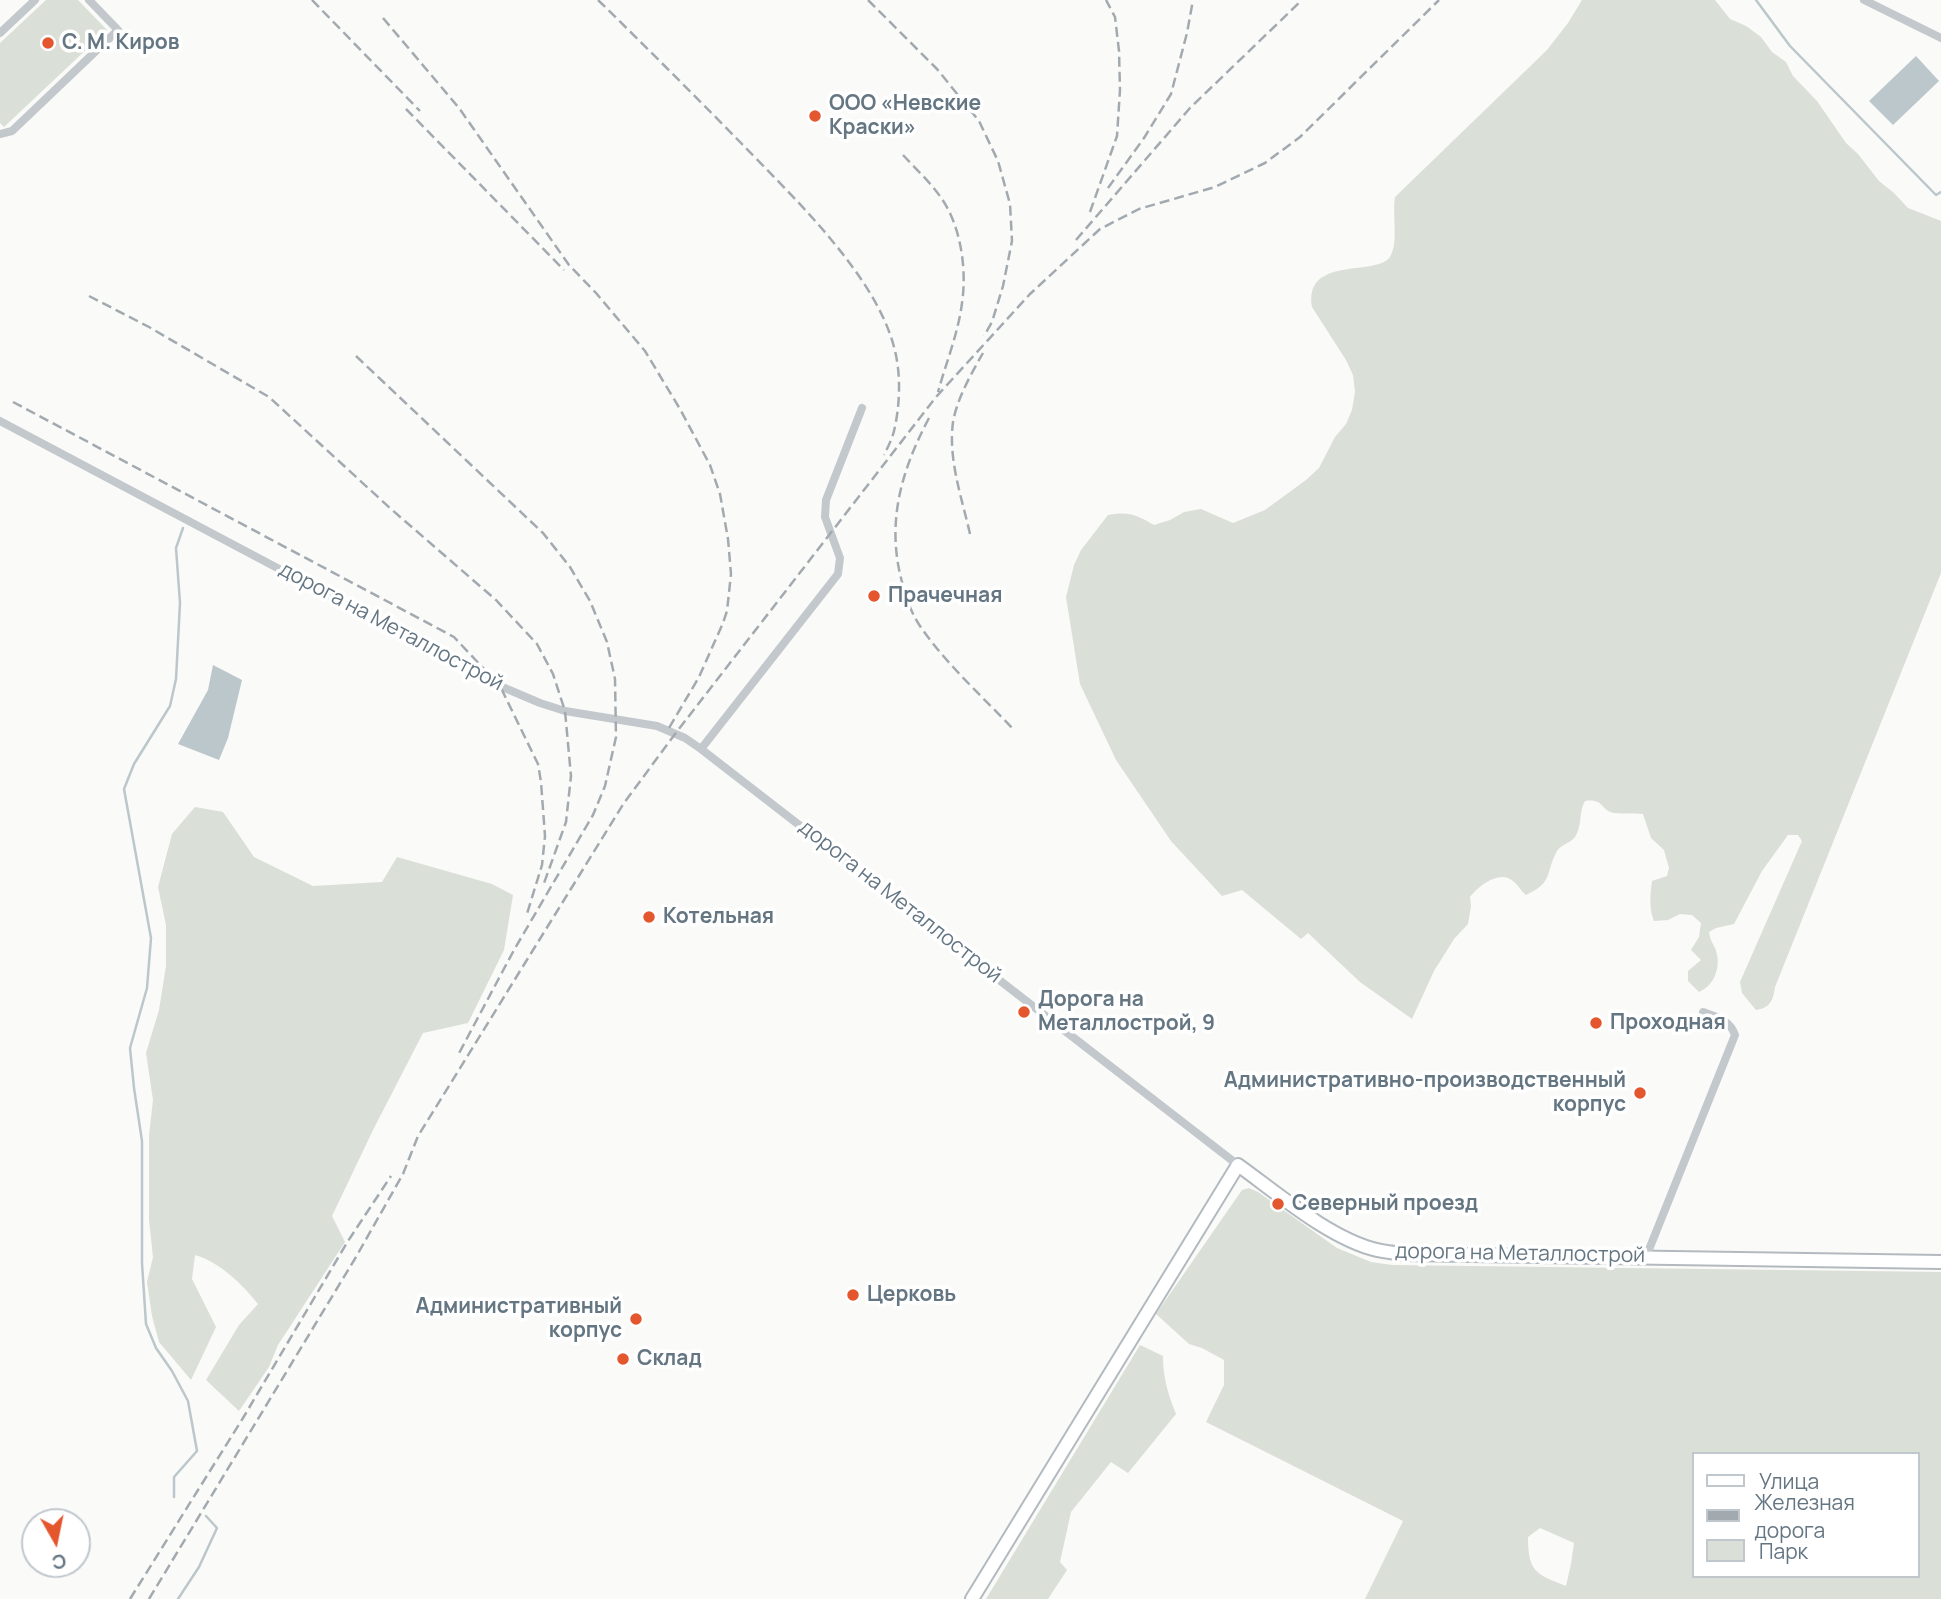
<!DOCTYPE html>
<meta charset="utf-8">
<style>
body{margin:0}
#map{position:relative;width:1941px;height:1599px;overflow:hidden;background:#fafaf8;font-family:Manrope,sans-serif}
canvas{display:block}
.legend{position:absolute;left:1692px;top:1452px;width:228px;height:126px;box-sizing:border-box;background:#fff;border:2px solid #c1c8cd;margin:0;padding:9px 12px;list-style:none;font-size:21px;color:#657683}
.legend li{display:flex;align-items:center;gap:14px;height:35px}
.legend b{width:35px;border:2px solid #c1c8cd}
.north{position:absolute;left:21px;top:1508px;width:70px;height:70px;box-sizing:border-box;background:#fff;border:2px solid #c1c8cd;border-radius:50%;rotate:171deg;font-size:19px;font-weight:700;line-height:28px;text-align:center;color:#657683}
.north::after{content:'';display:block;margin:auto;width:24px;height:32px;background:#e4572e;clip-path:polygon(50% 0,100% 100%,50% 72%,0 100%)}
</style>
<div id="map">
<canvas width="1941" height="1599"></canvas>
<ul class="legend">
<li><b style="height:9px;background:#fff"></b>Улица</li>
<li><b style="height:9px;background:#a2aab0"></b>Железная дорога</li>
<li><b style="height:19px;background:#dadfd7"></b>Парк</li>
</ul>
<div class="north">С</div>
</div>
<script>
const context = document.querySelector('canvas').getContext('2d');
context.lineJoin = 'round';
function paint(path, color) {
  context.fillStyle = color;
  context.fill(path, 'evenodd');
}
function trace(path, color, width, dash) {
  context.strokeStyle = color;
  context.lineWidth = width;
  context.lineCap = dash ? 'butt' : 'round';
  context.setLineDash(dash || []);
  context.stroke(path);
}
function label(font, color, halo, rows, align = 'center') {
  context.font = font + ' Manrope,sans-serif';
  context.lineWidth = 7;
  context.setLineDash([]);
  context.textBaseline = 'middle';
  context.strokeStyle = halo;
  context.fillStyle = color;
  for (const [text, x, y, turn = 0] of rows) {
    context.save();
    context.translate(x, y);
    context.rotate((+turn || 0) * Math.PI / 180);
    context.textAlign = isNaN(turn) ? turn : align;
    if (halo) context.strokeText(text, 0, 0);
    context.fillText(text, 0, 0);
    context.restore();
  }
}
const green = new Path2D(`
 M46 0H78L107 30 4 127 0 123V43Z
 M1582 0H1715L1730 19 1746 26 1761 37 1772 52 1786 62 1793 76 1817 101 1846 143 1858 154 1879 181 1894 193 1908 208 1941 221V573L1775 987C1773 1001 1770 1008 1756 1010L1742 993 1740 982 1802 841 1798 835H1788L1762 871 1734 924 1716 928 1709 932C1710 939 1712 942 1715 948 1722 966 1715 985 1699 992L1688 981V971L1701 960 1691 950 1699 937 1701 923 1692 915 1680 914 1668 920 1654 921C1649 909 1650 895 1652 881L1667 876 1669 868 1664 850 1651 838 1643 814C1634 813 1624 814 1614 813 1600 810 1604 798 1585 801 1579 811 1582 822 1577 833 1574 843 1562 843 1557 851 1545 873 1554 882 1526 895 1520 890 1519 886 1514 882 1501 868 1478 886 1470 897L1471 906 1468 924 1454 939 1434 971 1412 1019 1360 982 1308 933 1301 939 1242 890 1222 896 1171 841 1116 760 1080 684 1066 597 1074 565 1081 550 1108 515C1129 511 1137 515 1154 525L1170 520 1184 512 1201 509 1233 523 1265 510 1306 480 1319 468 1335 437 1346 424 1352 410 1355 392 1353 375 1346 360 1312 307C1304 255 1376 277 1390 257 1399 242 1392 215 1395 197L1547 50 1568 23Z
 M195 807 223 812 254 857 313 886 382 882 397 857 492 884 513 895 504 950 468 1023 423 1033 373 1130 332 1216 345 1242 278 1345 269 1367 239 1411 206 1380 239 1325 258 1304C243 1285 220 1262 195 1255L192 1279 216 1327 191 1380 159 1342 152 1316 147 1282 153 1257 149 1220V1135L153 1100 146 1053 159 1010 166 966V925L158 887 172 834Z
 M1249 1188 1258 1192 1337 1248 1371 1262 1392 1265 1941 1272V1599H1365L1403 1521 1206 1422 1224 1385V1360L1202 1348 1189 1344 1156 1314 1242 1190ZM1694 1454H1918V1576H1694ZM1540 1528 1574 1543 1571 1564 1566 1586C1535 1574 1528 1571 1528 1537Z
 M1140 1345 1163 1356C1163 1378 1168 1394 1176 1414L1128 1473 1111 1462 1071 1512 1060 1562 1067 1570 1048 1599H986Z`);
const water = new Path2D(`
 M1916 56 1939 81 1893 125 1869 101Z
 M213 665 242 680 228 738 219 760 178 744 208 690Z`);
const stream = new Path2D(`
 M1756 0 1790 46 1936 195 1941 192
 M174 1497V1477L197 1451 188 1401 172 1371 156 1348 146 1324 142 1263V1141L134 1088 130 1048 147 988 151 938 124 789 134 764 170 706 176 679 180 603 176 548 183 528
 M178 1599 199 1567 217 1528 206 1516`);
const street = new Path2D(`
 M1864 0 1941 38
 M0 33 35 0
 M0 134 12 131 118 30 89 0
 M0 421 500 686 540 703 565 711 657 726 685 738 701 749 1238 1165
 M701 749 838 574 840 558 825 517 826 500 862 408
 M1646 1257 1735 1035C1730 1020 1717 1017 1703 1012`);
const secondary = new Path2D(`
 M972 1599 1238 1165C1277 1193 1330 1239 1377 1250 1386 1252 1395 1253 1404 1254L1941 1262`);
const rail = new Path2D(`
 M312 0 420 111
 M598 0C646 47 694 95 741 143 793 197 878 277 895 351 901 375 900 406 894 431 892 439 888 447 884 455
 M868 0 937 69 979 121 998 161 1010 204 1012 241 1003 286 992 322 984 336
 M383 18 459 108 569 265 596 293 645 351 680 409 710 465 720 494 728 539 731 574 727 611 723 623 699 677 669 728
 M406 109 564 270
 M903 155C916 169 931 183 942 199 961 227 967 270 962 303 958 334 946 363 938 392
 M1108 188 1144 138 1171 94 1187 33 1193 0
 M1090 212 1117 136 1120 90 1119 51 1115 17 1106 0
 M1076 240 1190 108 1302 0
 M89 296 149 327 269 397 391 509 496 600 537 644 553 674 565 711 571 776 566 822 543 886
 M356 356 543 533 570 567 590 601 607 642 615 679 616 737 605 786 593 815 514 950 457 1057
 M13 402 454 637 500 686 538 764 541 782 545 836 542 865 526 917
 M929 418C901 471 886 523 902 582 906 597 911 613 920 626 946 664 982 696 1013 729
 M970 534C962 498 948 460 953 422 957 399 971 374 983 353
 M130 1599 243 1418 348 1241 391 1176
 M149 1599 356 1257 403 1174 418 1136 624 803 675 734 936 397 1030 294 1100 229 1139 209 1215 187 1265 163 1300 137 1439 0`);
const markers = [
 [48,43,7,"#e4572e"],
 [815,116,7,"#e4572e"],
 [874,596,7,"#e4572e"],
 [649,917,7,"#e4572e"],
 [1024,1012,7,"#e4572e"],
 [1596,1023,7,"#e4572e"],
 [1640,1093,7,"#e4572e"],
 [1278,1204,7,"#e4572e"],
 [853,1295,7,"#e4572e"],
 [636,1319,7,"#e4572e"],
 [623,1359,7,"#e4572e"]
];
const poiNames = [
 ["С. М. Киров",62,43],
 ["ООО «Невские",829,104],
 ["Краски»",829,128],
 ["Прачечная",888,596],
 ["Котельная",663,917],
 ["Дорога на",1038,1000],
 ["Металлострой, 9",1038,1024],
 ["Проходная",1610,1023],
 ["Административно-производственный",1626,1081,"right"],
 ["корпус",1626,1105,"right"],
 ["Северный проезд",1292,1204],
 ["Церковь",867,1295],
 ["Административный",622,1307,"right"],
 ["корпус",622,1331,"right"],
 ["Склад",637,1359]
];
const streetNames = [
 ["дорога на Металлострой",391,627,28],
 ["дорога на Металлострой",900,902,38],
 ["дорога на Металлострой",1520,1254,1]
];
paint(green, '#dadfd7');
paint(water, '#bbc7cb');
trace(stream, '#bbc7cb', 2.5);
trace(secondary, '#b3babf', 16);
trace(street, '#c3c8cc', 8);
trace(secondary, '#fff', 12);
trace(rail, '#a2aab0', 2.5, [10, 5]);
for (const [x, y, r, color] of markers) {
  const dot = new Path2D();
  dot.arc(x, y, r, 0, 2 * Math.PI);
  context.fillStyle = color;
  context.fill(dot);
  trace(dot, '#fff', 2.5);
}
label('bold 21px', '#657683', '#fff', poiNames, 'left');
label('21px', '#657683', '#fff', streetNames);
</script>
